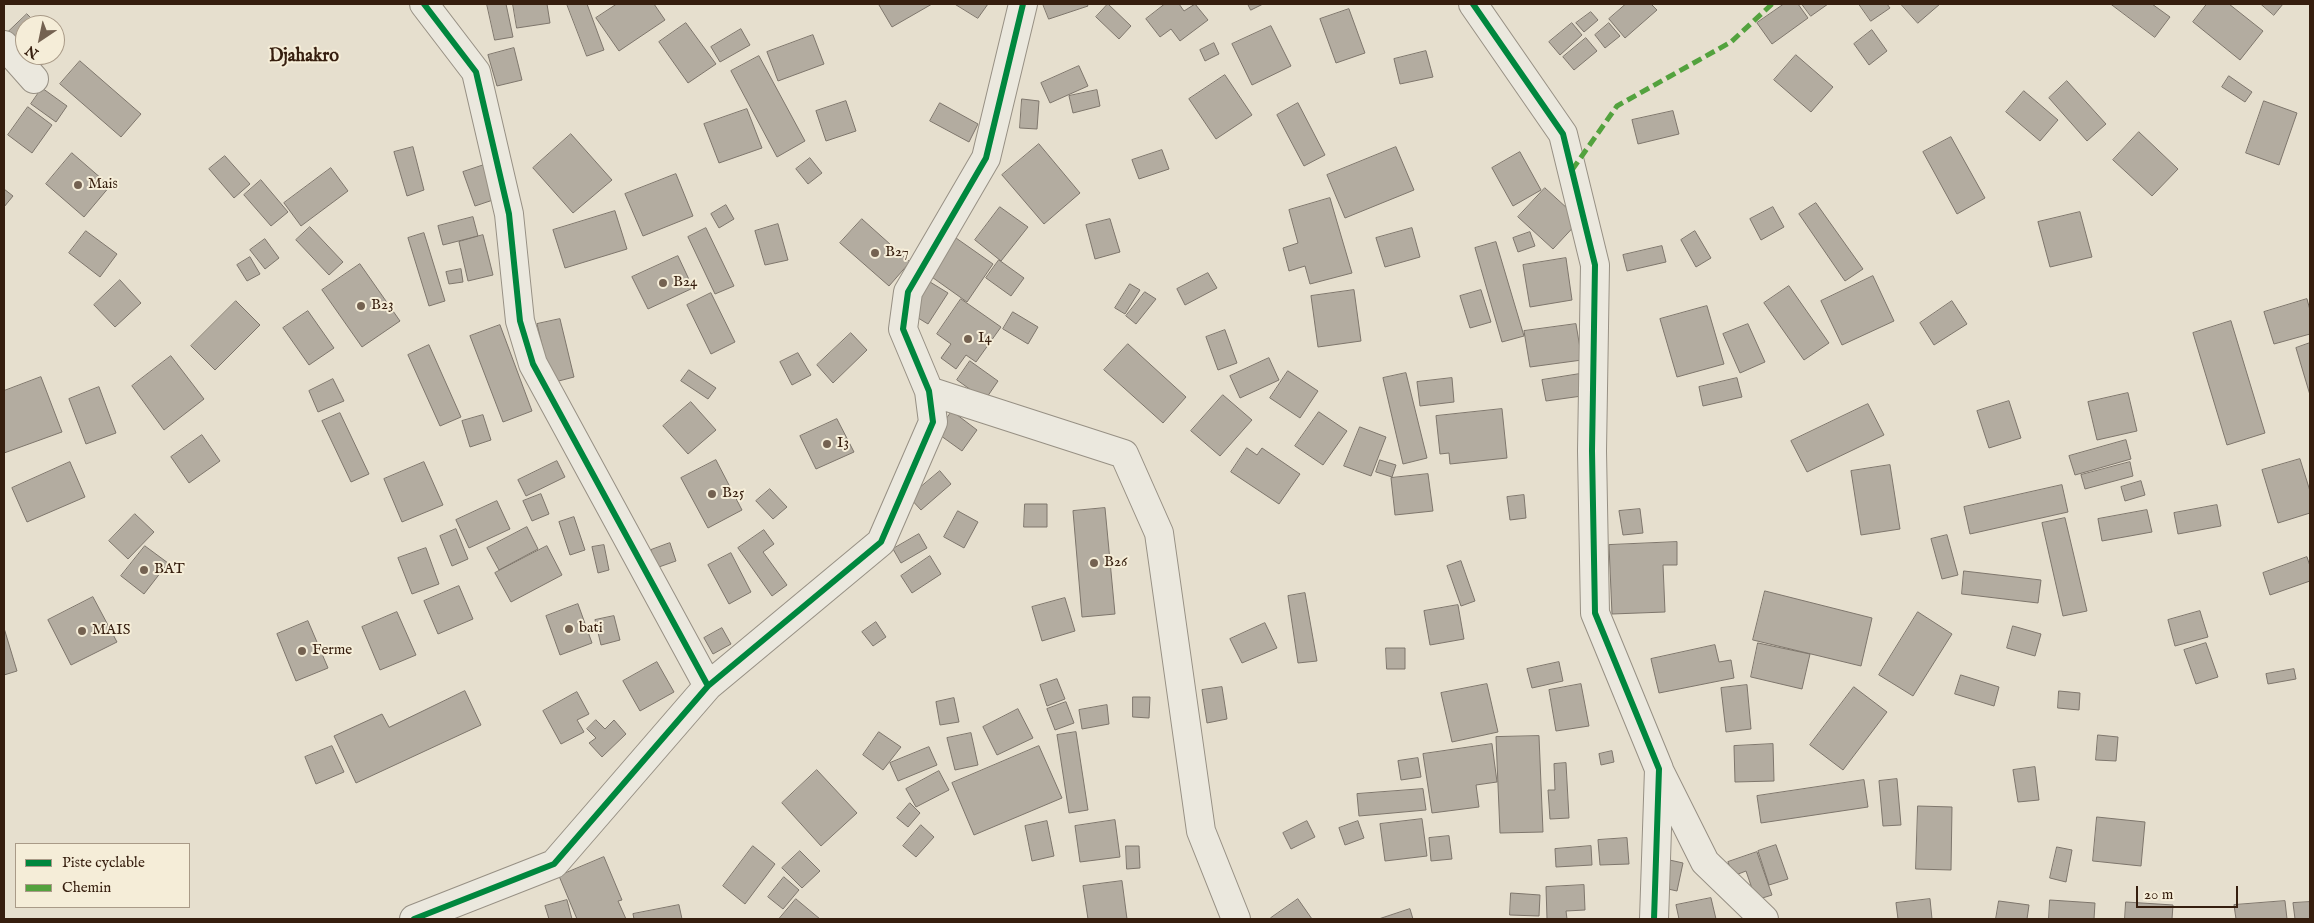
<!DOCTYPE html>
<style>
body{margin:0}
#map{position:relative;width:2314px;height:923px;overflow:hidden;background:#e6dfce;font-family:"IM FELL English",serif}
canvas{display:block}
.frame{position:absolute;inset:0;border:5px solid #361e0e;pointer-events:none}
.legend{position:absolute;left:15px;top:843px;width:175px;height:65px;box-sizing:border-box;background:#f5edd8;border:1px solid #a99a87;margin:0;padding:6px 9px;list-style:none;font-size:15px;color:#361e0e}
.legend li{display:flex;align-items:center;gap:10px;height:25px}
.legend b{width:25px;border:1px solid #a99a87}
.north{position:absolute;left:15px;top:15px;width:50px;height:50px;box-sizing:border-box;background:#f5edd8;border:1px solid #a99a87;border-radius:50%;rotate:214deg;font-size:14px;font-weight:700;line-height:20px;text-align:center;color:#361e0e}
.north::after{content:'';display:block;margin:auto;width:18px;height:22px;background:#746251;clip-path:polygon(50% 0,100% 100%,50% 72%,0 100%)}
.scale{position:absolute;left:2136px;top:886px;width:102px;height:22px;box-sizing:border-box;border:2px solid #361e0e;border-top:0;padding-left:6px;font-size:15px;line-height:18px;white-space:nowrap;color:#361e0e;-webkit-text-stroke:4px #f5edd8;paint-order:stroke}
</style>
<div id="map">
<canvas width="2314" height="923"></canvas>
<div class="frame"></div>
<ul class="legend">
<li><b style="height:6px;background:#00873e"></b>Piste cyclable</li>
<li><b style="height:6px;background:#53a23e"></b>Chemin</li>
</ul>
<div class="north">N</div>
<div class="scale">20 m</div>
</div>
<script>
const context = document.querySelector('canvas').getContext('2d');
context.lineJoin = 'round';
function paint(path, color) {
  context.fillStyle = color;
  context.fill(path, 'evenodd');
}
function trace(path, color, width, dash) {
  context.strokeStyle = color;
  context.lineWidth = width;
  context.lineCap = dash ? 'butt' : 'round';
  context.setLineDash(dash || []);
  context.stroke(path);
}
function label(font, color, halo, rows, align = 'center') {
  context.font = font + ' "IM FELL English",serif';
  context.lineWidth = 4;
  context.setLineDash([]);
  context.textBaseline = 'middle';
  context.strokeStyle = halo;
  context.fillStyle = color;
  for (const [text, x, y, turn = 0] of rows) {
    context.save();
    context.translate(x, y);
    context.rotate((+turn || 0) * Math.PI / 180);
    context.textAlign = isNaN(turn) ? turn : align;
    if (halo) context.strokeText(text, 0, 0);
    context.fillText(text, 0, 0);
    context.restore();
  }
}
const building = new Path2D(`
 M487 4H506L513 37 495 40Z
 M513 4H547L550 23 517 28Z
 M567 4H587L604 50 587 56Z
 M617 4H654L665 20 619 51 596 18Z
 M881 4H932L892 27 879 5Z
 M955 4H988L978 18Z
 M1043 4H1087L1088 6 1049 19Z
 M1108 4 1131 26 1119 39 1096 17Z
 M1165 4H1179L1184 11 1195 4 1208 20 1180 41 1171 29 1160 37 1146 19Z
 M1248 4H1263L1251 10Z
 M1626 4H1651L1657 10 1625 38 1609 19Z
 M1784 4H1798L1808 18 1772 44 1757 23Z
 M1802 4H1828L1811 16Z
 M1859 4H1887L1890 8 1871 21Z
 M1901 4H1940L1918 23Z
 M2111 4H2152L2170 17 2155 37Z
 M2207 4H2229L2263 31 2240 60 2193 22Z
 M2261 4H2283L2274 15Z
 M1349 9 1365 53 1336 63 1320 19Z
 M1591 12 1598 20 1584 32 1576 23Z
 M27 14 38 25H25V42L15 52 4 36Z
 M686 23 716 64 688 83 659 42Z
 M1572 23 1582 35 1560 55 1549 42Z
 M1609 23 1620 36 1605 48 1595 35Z
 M1271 26 1291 66 1252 85 1232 44Z
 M741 29 750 45 720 62 711 47Z
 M1872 30 1887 51 1869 65 1854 44Z
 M813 35 824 64 778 81 767 52Z
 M1586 38 1597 51 1574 70 1563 57Z
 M1214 43 1219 54 1205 61 1200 50Z
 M514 48 522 80 497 86 488 55Z
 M1426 51 1433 77 1400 84 1394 59Z
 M1796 55 1833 87 1811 112 1774 80Z
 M759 56 805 141 777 157 731 71Z
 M80 61 141 114 121 137 60 84Z
 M1079 66 1088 86 1050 103 1041 83Z
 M1225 75 1252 115 1216 139 1189 99Z
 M2229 76 2252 92 2245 102 2222 87Z
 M2067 81 2106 124 2087 141 2049 98Z
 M42 88 67 106 56 122 31 104Z
 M1097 90 1100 106 1073 113 1069 96Z
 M2024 91 2058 120 2040 141 2006 112Z
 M1022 99 1039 101 1037 129 1020 128Z
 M846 101 856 131 826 141 816 111Z
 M2264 101 2297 113 2279 165 2246 153Z
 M940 103 978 124 969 142 930 121Z
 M1298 103 1325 155 1304 166 1277 115Z
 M28 107 52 125 32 153 8 135Z
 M747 109 762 148 719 163 704 124Z
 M1673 111 1679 134 1638 144 1632 120Z
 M2139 132 2178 169 2152 196 2113 160Z
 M571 134 612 180 573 213 533 168Z
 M1951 137 1985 198 1957 214 1923 152Z
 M1039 144 1080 193 1044 224 1002 175Z
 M413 147 424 190 407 196 394 152Z
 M1396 147 1414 190 1345 218 1327 175Z
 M1162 150 1169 169 1139 179 1132 160Z
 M1520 152 1541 190 1513 206 1492 168Z
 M72 153 110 186 84 217 46 184Z
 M225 156 250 184 234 198 209 169Z
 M810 158 822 173 808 184 796 169Z
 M484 165 496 199 475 206 463 172Z
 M331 168 348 191 301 226 284 203Z
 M676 174 693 216 643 236 625 194Z
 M261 180 288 212 271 226 244 195Z
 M1545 188 1580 220 1553 249 1518 217Z
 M4 189 13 196 4 207Z
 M1330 198 1352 273 1310 284 1305 266 1289 271 1283 248 1298 243 1289 210Z
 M1816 203 1863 269 1845 281 1799 214Z
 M726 205 734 219 719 228 711 214Z
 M1000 207 1028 227 1001 261 975 240Z
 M1773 207 1784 227 1761 240 1750 219Z
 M615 211 627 249 565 268 553 230Z
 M2080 212 2092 257 2050 267 2038 222Z
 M473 217 478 236 443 245 438 226Z
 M862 219 910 262 889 286 840 243Z
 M1110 219 1120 252 1095 259 1086 225Z
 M778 224 788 260 765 265 755 231Z
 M310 227 343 262 329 275 296 240Z
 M706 228 734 286 715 294 688 237Z
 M1412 228 1420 257 1385 267 1376 238Z
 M86 231 117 254 100 277 69 253Z
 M1695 231 1711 258 1696 267 1681 240Z
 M1530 232 1535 246 1518 252 1513 238Z
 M424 233 445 301 429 306 408 238Z
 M483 235 493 275 468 281 459 242Z
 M956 238 993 264 967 302 929 275Z
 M265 239 279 258 265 269 250 250Z
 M1496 242 1524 336 1502 342 1475 248Z
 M1662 246 1666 262 1627 271 1623 255Z
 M678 256 693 288 648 309 632 277Z
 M250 257 260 274 247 281 237 265Z
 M1566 258 1572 300 1530 307 1523 265Z
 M999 260 1024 278 1011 296 986 278Z
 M360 264 400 321 362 347 322 290Z
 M461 269 463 282 449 284 446 272Z
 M1208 273 1217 288 1185 305 1177 289Z
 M1873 276 1894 321 1842 345 1821 301Z
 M120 280 141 303 115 327 94 305Z
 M930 282 948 293 928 324 910 313Z
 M1130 284 1140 290 1125 314 1115 308Z
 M1789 286 1829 343 1804 360 1764 303Z
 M1354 290 1361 341 1318 347 1311 296Z
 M1481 290 1491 322 1470 328 1460 296Z
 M1145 292 1156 299 1136 324 1126 316Z
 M711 293 735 342 711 354 687 305Z
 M961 299 1001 327 976 362 966 355 956 369 941 358 951 344 937 334Z
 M2307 299 2310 310V334L2274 344 2264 312Z
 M236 301 260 325 215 370 191 346Z
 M1952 301 1967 324 1934 345 1920 323Z
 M1707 306 1724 364 1677 377 1660 319Z
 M308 311 334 348 309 365 283 328Z
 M1013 312 1038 327 1028 344 1003 329Z
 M560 319 574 377 551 383 537 324Z
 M2231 321 2265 433 2227 445 2193 333Z
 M1576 324 1582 360 1530 367 1524 331Z
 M1748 324 1765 362 1740 373 1723 334Z
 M500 325 532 411 503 422 470 336Z
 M1225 330 1237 363 1218 370 1206 337Z
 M851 333 867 350 833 383 817 365Z
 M2310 343V395L2296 348Z
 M1128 344 1186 397 1163 423 1104 370Z
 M429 345 461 417 440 426 408 355Z
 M798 353 811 375 792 385 780 362Z
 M171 356 204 399 164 430 132 386Z
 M1269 358 1279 380 1240 398 1230 376Z
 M970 361 998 381 985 400 957 380Z
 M689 370 716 388 708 399 681 381Z
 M1288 371 1318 391 1300 418 1270 398Z
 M1406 373 1427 458 1403 464 1383 378Z
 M1586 373 1589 395 1546 401 1542 380Z
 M41 377 62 432 4 453V391Z
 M1452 378 1454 402 1420 406 1417 382Z
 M1737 378 1742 397 1703 406 1699 387Z
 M333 379 344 401 318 412 309 391Z
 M99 387 116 433 86 444 69 399Z
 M2128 393 2137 431 2097 440 2088 402Z
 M1223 395 1252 420 1220 456 1191 431Z
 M2009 401 2021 438 1989 448 1977 411Z
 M691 402 716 430 688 454 663 426Z
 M1868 404 1884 435 1807 472 1791 441Z
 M1502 409 1507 458 1450 464 1449 453 1440 454 1436 416Z
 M952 411 977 430 962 451 937 433Z
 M1319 412 1347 431 1323 465 1295 446Z
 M340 413 369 474 351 482 322 421Z
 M483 415 491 440 470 447 462 421Z
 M837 419 854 452 816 469 800 436Z
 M1360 427 1386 437 1371 476 1344 466Z
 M202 435 220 461 189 483 171 457Z
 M2126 440 2131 459 2075 475 2069 456Z
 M1247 448 1257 455 1262 448 1300 474 1279 504 1231 472Z
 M2300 459 2310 491V513L2278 523 2262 470Z
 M716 460 742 510 708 528 681 478Z
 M1380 460 1396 465 1392 477 1376 472Z
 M557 461 565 477 526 496 518 480Z
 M70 462 85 497 27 522 12 488Z
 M424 462 443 505 402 522 384 479Z
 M2130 462 2133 476 2085 489 2081 475Z
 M1890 465 1900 529 1861 535 1851 471Z
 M940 471 951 484 921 510 909 497Z
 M1428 474 1433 511 1395 515 1391 478Z
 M2141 481 2145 495 2125 501 2121 487Z
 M2062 485 2068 512 1970 534 1964 507Z
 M770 489 787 507 773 519 756 501Z
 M541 494 549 514 532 521 523 501Z
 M1524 495 1526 518 1510 520 1507 497Z
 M497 501 510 529 469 548 456 520Z
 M1025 504H1047V527H1024Z
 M2217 505 2221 526 2178 534 2174 513Z
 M1105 508 1115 614 1082 617 1073 511Z
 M1640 509 1643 533 1623 535 1619 511Z
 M2147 510 2152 532 2102 541 2098 519Z
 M958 511 978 522 964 548 944 537Z
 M135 514 154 532 128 559 109 541Z
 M574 517 585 550 570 555 559 522Z
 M2065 518 2087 611 2063 616 2042 523Z
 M527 527 538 549 499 570 487 548Z
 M456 529 468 559 452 566 440 536Z
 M764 530 774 544 763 552 787 585 772 596 738 548Z
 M919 534 927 548 901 563 893 549Z
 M1947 535 1958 575 1942 579 1931 539Z
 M1677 542V565H1663L1665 612 1612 614 1609 545Z
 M670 543 676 561 656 568 651 550Z
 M604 545 609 570 598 573 592 547Z
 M145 546 168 563 144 594 121 576Z
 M547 546 562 575 511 602 495 573Z
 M426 548 439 584 412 594 398 558Z
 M731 553 751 592 729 604 708 565Z
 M930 556 941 574 912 593 901 576Z
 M2307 557 2310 566V581L2270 595 2263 573Z
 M1461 561 1475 601 1461 606 1447 566Z
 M1964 571 2041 580 2038 603 1962 594Z
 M459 586 473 619 438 634 424 601Z
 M1765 591 1872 618 1861 666 1753 640Z
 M1305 593 1317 661 1298 663 1288 596Z
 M93 597 117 642 71 665 48 620Z
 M1065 598 1075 631 1042 641 1032 607Z
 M578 604 592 643 560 655 546 616Z
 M1458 605 1464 639 1430 645 1424 611Z
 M2200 611 2208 637 2175 646 2168 620Z
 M397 612 416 655 380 670 362 627Z
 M1918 612 1952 634 1913 696 1879 675Z
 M614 616 620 640 601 645 595 620Z
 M308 621 328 668 296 681 277 634Z
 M876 622 886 637 873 646 862 632Z
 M1265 623 1277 648 1242 663 1230 639Z
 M2013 626 2041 634 2035 656 2007 648Z
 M4 628 17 671 4 675Z
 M722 628 731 644 713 654 704 638Z
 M1758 643 1810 654 1802 689 1751 677Z
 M2206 643 2218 677 2196 684 2184 650Z
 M1715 645 1719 662 1731 660 1734 678 1659 693 1651 659Z
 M1386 648H1405V669H1387Z
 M657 662 674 692 640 711 623 681Z
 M1559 662 1563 681 1532 688 1527 669Z
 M2294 669 2296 679 2268 684 2266 674Z
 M1961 675 1999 687 1994 706 1955 694Z
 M1057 679 1065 699 1047 706 1040 685Z
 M1487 684 1498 732 1452 742 1441 693Z
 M1581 684 1589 726 1556 731 1549 690Z
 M1747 685 1751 729 1726 732 1721 688Z
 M1222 687 1227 719 1207 723 1202 690Z
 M1854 687 1887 712 1843 770 1810 745Z
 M465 691 481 725 356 783 334 736 382 714 389 727Z
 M2059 691 2080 693 2079 710 2058 708Z
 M577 692 589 714 577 720 584 732 561 744 543 711Z
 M1133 697H1150L1149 718 1133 717Z
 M954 698 959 722 940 725 936 702Z
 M1066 702 1074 723 1055 730 1047 709Z
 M1107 705 1109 724 1082 729 1079 710Z
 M1018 709 1033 738 997 755 983 727Z
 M596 720 605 729 614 720 626 734 602 757 589 743 596 738 587 729Z
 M879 732 901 747 883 770 863 755Z
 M1076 732 1088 810 1069 813 1057 735Z
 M971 733 978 765 955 770 947 738Z
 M2098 735 2118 737 2116 761 2096 760Z
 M1539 736 1543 832 1500 833 1496 737Z
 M1492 744 1497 782 1476 785 1479 807 1432 813 1423 754Z
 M1773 744 1774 781 1735 782 1734 746Z
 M332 746 344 772 316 784 305 757Z
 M1039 746 1062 798 974 835 952 783Z
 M929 747 937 765 898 781 890 763Z
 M1612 751 1614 762 1601 765 1599 754Z
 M1418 758 1421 777 1401 780 1398 761Z
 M1566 763 1569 818 1550 819 1548 790H1555L1554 764Z
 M2035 767 2039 800 2018 802 2013 770Z
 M817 770 857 813 821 846 782 803Z
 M939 771 949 790 916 807 906 789Z
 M1897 779 1901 825 1883 826 1879 781Z
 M1864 780 1868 807 1761 823 1757 796Z
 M1423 789 1426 810 1359 816 1357 794Z
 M910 803 920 813 908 827 897 818Z
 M1918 806 1952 807 1951 870 1916 869Z
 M2097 817 2145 822 2141 866 2093 861Z
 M1422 819 1427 856 1385 861 1380 824Z
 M1115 820 1120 857 1080 862 1075 826Z
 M1047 821 1054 856 1032 861 1025 826Z
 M1307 821 1315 837 1291 849 1283 833Z
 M1358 821 1364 838 1345 845 1339 828Z
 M921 825 934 837 916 857 903 846Z
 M1449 836 1452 859 1431 861 1429 838Z
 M1627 838 1629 864 1600 865 1598 840Z
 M1776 845 1788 879 1769 885 1758 851Z
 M753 846 775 864 745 904 723 886Z
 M1126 846H1139L1140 868 1127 869Z
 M1591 846 1592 865 1556 867 1555 849Z
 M2057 847 2072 850 2066 882 2050 878Z
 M800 851 820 871 802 888 782 868Z
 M1757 852 1772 895 1756 900 1746 871 1733 876 1728 862Z
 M604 857 622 900 618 901 626 919H577L559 876Z
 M1665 859 1683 863 1677 891 1659 887Z
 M784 877 799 890 783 909 768 897Z
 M1122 881 1127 919H1088L1083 886Z
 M1584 885 1585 910 1566 911 1567 919H1547L1546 887Z
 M1511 893 1540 895 1539 916 1510 915Z
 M1711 898 1716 919H1679L1676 905Z
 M796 899 820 919H779Z
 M1298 899 1312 919H1272L1271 918Z
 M1930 899 1932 919H1898L1896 903Z
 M567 900 572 919H549L545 906Z
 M2050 900 2095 903 2094 919H2049Z
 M1999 901 2029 905 2027 919H1996Z
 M2285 901 2287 919H2236L2234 905Z
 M2126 902 2173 905 2172 919H2125Z
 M2310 902V919H2295L2293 903Z
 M679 905 682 919H634L633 914Z
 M1410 909 1413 919H1379Z`);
const minor = new Path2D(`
 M424 4 476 72 509 214 520 321 533 364 708 686
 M1473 4 1563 134 1595 265 1592 451 1595 613 1659 769 1654 919
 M4 45 34 79
 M929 391 1124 454 1159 533 1201 831 1236 919
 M1660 772 1705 862 1764 919
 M414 919 554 864 708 686 881 542 933 422 929 391 903 329 908 292 986 158 1023 4`);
const quiet = new Path2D(`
 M1572 170 1617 106 1731 42 1772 4`);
const cycleway = new Path2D(`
 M424 4 476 72 509 214 520 321 533 364 708 686
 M1473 4 1563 134 1595 265 1592 451 1595 613 1659 769 1654 919
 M414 919 554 864 708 686 881 542 933 422 929 391 903 329 908 292 986 158 1023 4`);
const markers = [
 [78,185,5,"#746251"],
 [875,253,5,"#746251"],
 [663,283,5,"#746251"],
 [361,306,5,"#746251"],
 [968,339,5,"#746251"],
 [827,444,5,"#746251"],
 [712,494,5,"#746251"],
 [1094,563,5,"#746251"],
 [144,570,5,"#746251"],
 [569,629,5,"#746251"],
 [82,631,5,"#746251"],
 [302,651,5,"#746251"]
];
const poiNames = [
 ["Mais",88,185],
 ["B27",885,253],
 ["B24",673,283],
 ["B23",371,306],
 ["I4",978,339],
 ["I3",837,444],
 ["B25",722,494],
 ["B26",1104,563],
 ["BAT",154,570],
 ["bati",579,629],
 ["MAIS",92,631],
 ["Ferme",312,651]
];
const quarterNames = [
 ["Djahakro",304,57]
];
paint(building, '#b3aca0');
trace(building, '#7e766c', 1);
trace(minor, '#979084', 30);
trace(minor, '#ebe8de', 28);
trace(quiet, '#53a23e', 5, [10, 5]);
trace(cycleway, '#00873e', 6);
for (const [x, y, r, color] of markers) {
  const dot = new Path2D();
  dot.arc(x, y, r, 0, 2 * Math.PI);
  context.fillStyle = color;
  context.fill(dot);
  trace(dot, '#f5edd8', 2);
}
label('15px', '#361e0e', '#f5edd8', poiNames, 'left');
label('bold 18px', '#361e0e', '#f5edd8', quarterNames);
</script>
